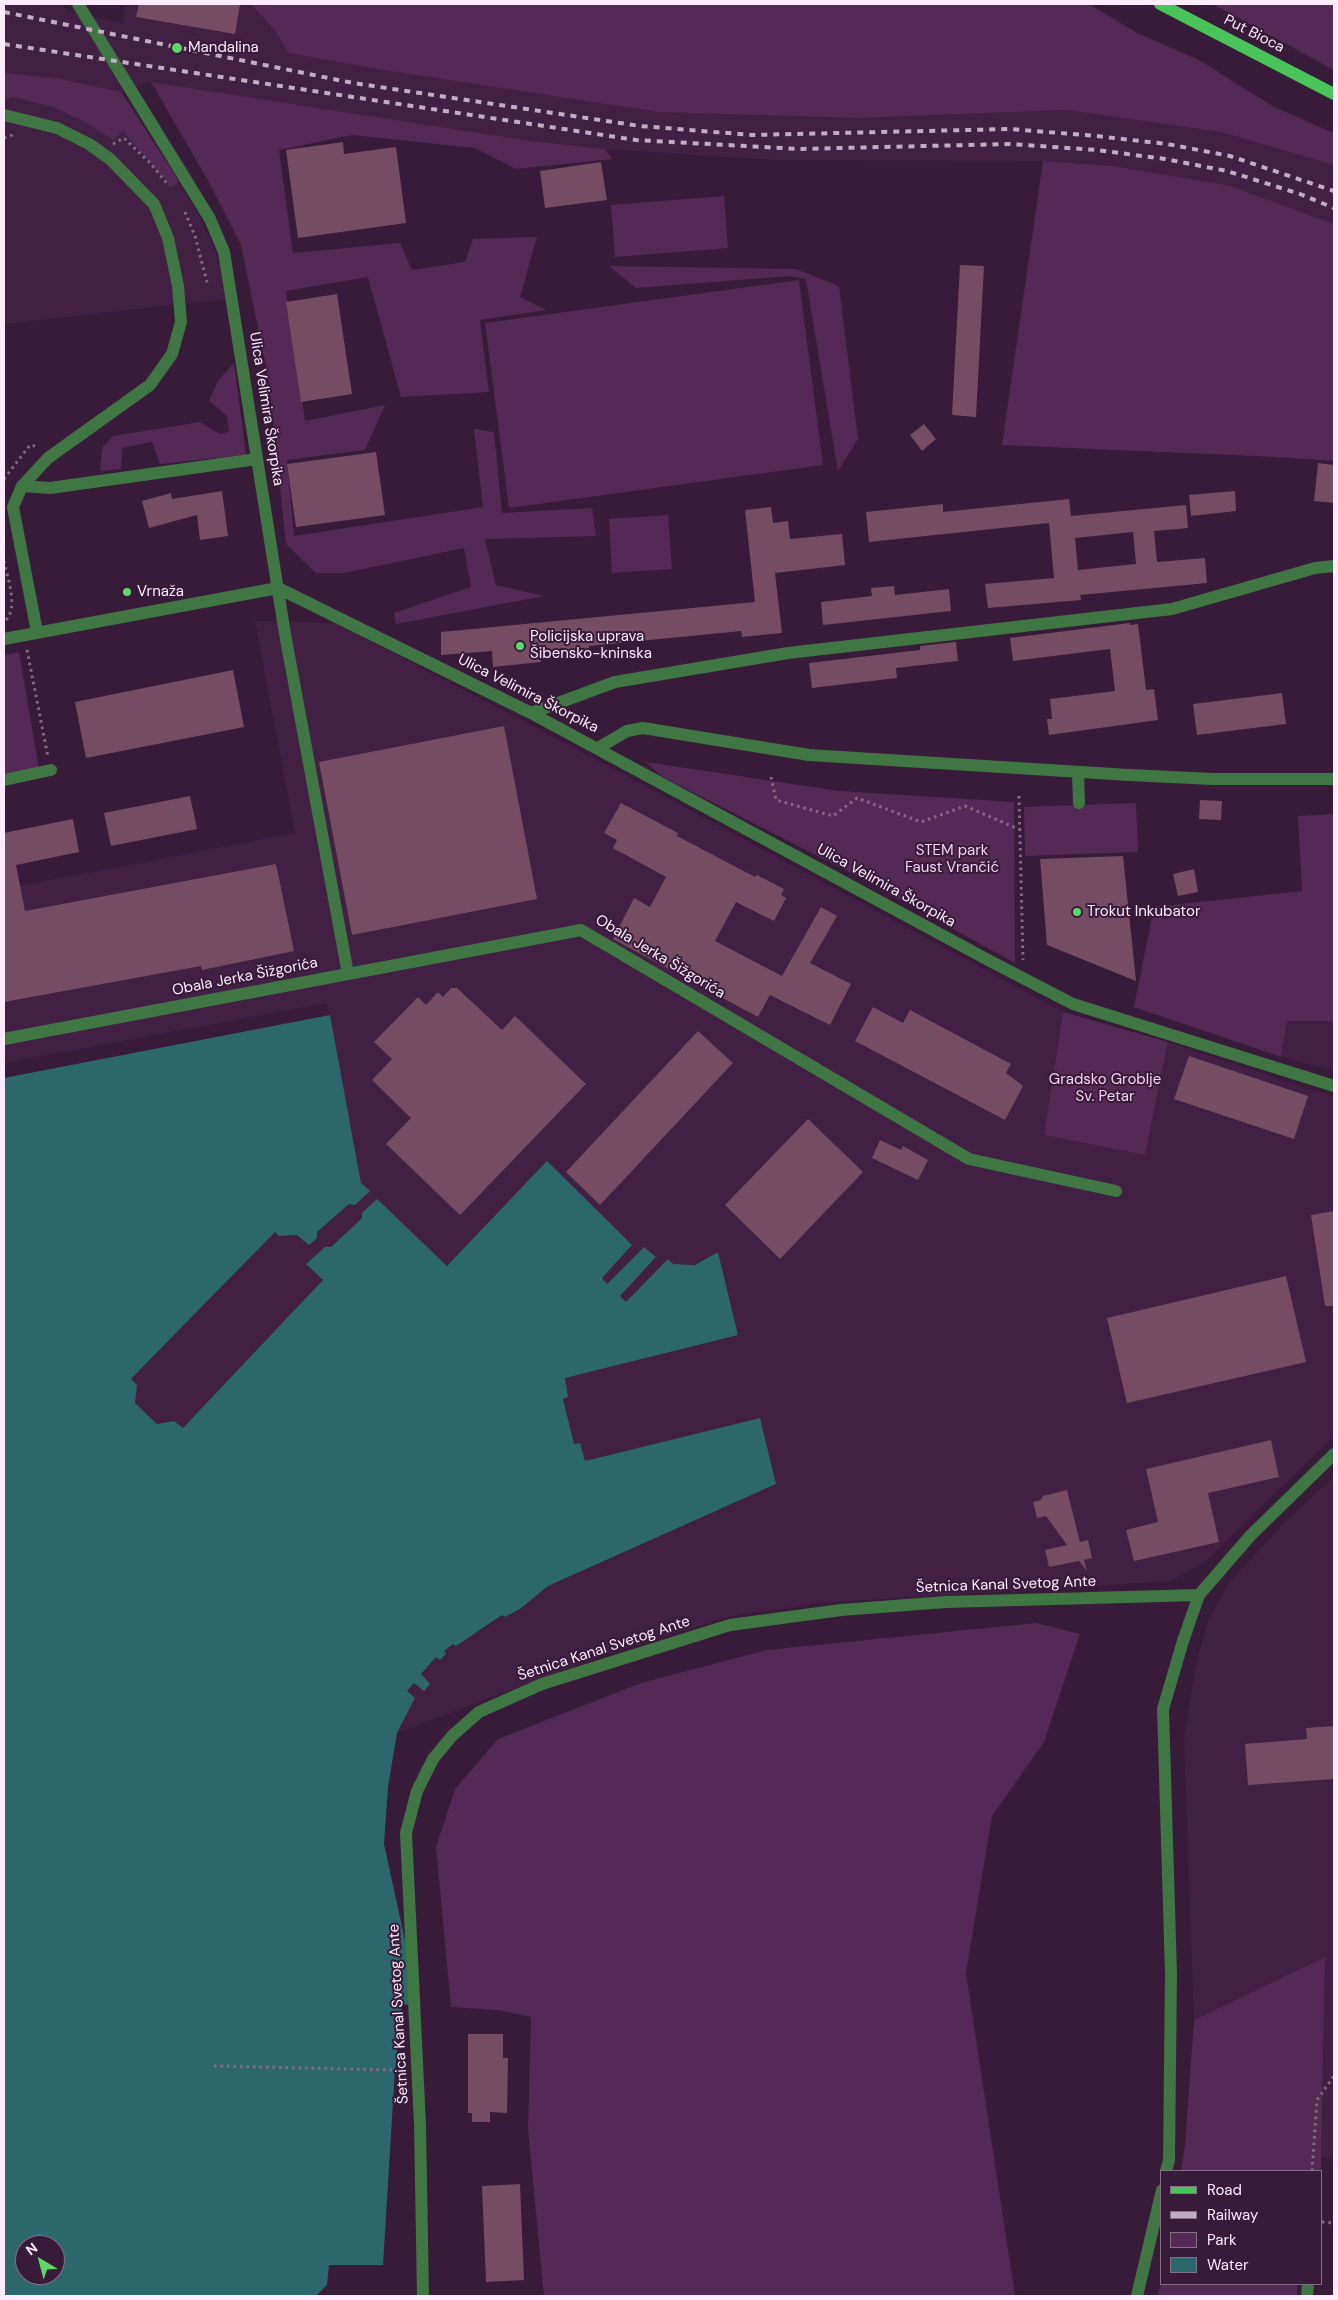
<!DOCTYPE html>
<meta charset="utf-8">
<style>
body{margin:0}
#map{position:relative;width:1338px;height:2300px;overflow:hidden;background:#371b38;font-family:"DM Sans",sans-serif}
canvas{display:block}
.frame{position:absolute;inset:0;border:5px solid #feebfe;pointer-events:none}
.legend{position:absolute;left:1160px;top:2170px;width:162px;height:115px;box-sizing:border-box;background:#371b38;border:1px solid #876e87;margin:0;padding:6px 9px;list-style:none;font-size:15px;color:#feebfe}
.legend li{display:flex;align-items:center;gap:10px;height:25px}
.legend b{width:25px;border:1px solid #876e87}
.north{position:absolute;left:15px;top:2235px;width:50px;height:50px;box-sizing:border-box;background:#371b38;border:1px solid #876e87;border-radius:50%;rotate:323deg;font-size:14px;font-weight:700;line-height:20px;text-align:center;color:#feebfe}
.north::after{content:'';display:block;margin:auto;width:18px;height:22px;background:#5ed56c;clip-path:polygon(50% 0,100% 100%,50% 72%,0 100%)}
</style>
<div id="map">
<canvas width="1338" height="2300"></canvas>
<div class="frame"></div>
<ul class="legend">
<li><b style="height:6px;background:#4ac35b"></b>Road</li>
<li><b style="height:6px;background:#c2adc3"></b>Railway</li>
<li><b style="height:14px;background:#552956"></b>Park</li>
<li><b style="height:14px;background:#2d676e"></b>Water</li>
</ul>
<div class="north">N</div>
</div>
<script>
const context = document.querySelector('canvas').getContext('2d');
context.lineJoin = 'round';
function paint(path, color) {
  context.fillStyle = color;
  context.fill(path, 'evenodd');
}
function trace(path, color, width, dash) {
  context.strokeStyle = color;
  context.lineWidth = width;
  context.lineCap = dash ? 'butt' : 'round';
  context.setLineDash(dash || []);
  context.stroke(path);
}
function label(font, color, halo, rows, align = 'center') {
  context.font = font + ' "DM Sans",sans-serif';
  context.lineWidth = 4;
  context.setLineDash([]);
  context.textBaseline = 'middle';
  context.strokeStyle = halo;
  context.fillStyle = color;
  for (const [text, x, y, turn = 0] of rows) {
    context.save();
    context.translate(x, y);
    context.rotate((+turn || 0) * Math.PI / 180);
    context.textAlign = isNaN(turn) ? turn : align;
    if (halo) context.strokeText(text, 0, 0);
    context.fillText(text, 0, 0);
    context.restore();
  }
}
const built = new Path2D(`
 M4 4H61L69 12 123 24 125 4H251L276 32 288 53 390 71 658 112 858 118 1066 110 1221 132 1334 165V224L1230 187 1113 166 1043 161 775 160 605 149 531 141 151 82 121 92 199 215 217 255 226 299 4 324Z
 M255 621 337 623 614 769 1063 1012 1044 1135 1145 1155 1168 1042 1334 1097V1436L1205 1562 1170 1581 819 1603 732 1616 604 1655 397 1733 414 1699 407 1691 414 1683 430 1684 421 1674 437 1656 441 1659 446 1654 444 1651 453 1644 485 1628 502 1615 505 1617 520 1609 548 1586 776 1484 760 1418 585 1461 580 1443 574 1445 563 1399 568 1397 564 1378 738 1335 718 1252 695 1265 673 1264 668 1259 626 1302 620 1296 656 1258 644 1247 607 1284 602 1278 447 1266 362 1218 331 1247H325L306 1264 324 1280 183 1429 174 1421 157 1424 135 1403 137 1385 131 1379 275 1232 279 1236 297 1235 316 1238 317 1232 349 1204 369 1191 361 1183 327 1003 4 1063V889L295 833Z
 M1287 1021H1334V1071L1281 1057Z
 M1334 1476V2159L1322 2158 1325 1957 1194 2020 1184 1740 1196 1664 1209 1618 1229 1583 1283 1524Z`);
const green = new Path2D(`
 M251 4H1089L1137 33 1197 59 1274 107 1334 133V165L1221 132 1066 110 858 118 658 112 390 71 288 53 276 32Z
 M1213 4H1334V70L1218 7Z
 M4 73 56 78 121 92 179 181 172 188 123 131 113 140 87 123 53 107 13 97 4 100Z
 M151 82 531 141 605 149 612 159 516 169 475 148 352 135 279 150 293 253 400 243 412 270 465 262 473 239 537 237 520 297 546 310 480 320 489 392 401 397 368 277 286 291 305 421 385 405 365 450 287 460 294 536 483 507 474 429 494 432 502 513 592 508 596 536 485 539 496 585 544 596 396 624 394 613 471 587 464 548 344 573H316L286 544 269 382 241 245 210 184Z
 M1043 161 1113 166 1230 186 1334 224V461L1278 457 1002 445Z
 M724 196 728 248 615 257 611 205Z
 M609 266 796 269 839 286 858 439 838 471 806 279 790 276 636 288Z
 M799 280 823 465 509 508 485 323Z
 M234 363 246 455 160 464 152 442 122 448 121 469 100 471 102 448 113 436 200 422 220 434 229 432 227 416 209 401 218 381Z
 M668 515 672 569 612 573 609 519Z
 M19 652 39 769 4 775V655Z
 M646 762 839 791 1014 802 1015 963 853 874 661 776Z
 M1136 803 1138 852 1025 856 1024 807Z
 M1334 814V1021H1287L1281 1057 1134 1007 1154 907 1302 891 1298 816Z
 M1063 1012 1168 1042 1145 1155 1044 1135Z
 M1036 1623 1080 1634 1044 1742 992 1816 966 1973 1015 2296H544L528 2129 531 2017 498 2010 451 2007 436 1847 455 1789 498 1739 641 1683 767 1650Z
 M1325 1957 1321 2171H1181L1185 2145 1194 2020Z
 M1162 2278V2284H1297V2296H1158Z`);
const water = new Path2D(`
 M330 1015 361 1183 370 1191 355 1205 349 1204 317 1232V1238L309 1245 297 1235 279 1236 275 1232 131 1379 137 1385 135 1403 157 1424 174 1421 183 1428 323 1280 306 1264 325 1247H331L362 1218V1213L377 1199 447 1266 547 1161 632 1245 602 1278 607 1284 644 1247 656 1257 620 1296 626 1302 668 1259 673 1264 695 1265 718 1252 738 1335 565 1378 568 1397 563 1399 574 1444 580 1443 585 1461 760 1418 776 1484 548 1586 520 1609 505 1617 502 1615 456 1646 453 1644 444 1651 446 1654 440 1660 436 1657 421 1674 430 1684 424 1691 414 1683 407 1691 415 1698 397 1733 388 1787 384 1844 406 1945 409 2005 402 2004 395 2070 383 2265H329L327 2285 316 2296H4V1078ZM25 2245H55V2275H25Z`);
const building = new Path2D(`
 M139 4H240L235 34 136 17Z
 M343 142 344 154 396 147 406 223 298 238 286 150Z
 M601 162 607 200 545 208 540 171Z
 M960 265 984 266 976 417 952 415Z
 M337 294 352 394 301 402 286 302Z
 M924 424 936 439 922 451 910 435Z
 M376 452 385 515 296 527 287 464Z
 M1318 463 1334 465V503L1314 501Z
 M222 491 228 536 200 540 197 515 149 528 142 501 171 493 172 499Z
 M1235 491 1236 511 1191 516 1189 495Z
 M1069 499 1071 516 1186 505 1188 528 1154 531 1157 562 1205 558 1207 583 1080 595 1081 600 988 608 985 584 1054 578 1049 523 869 542 866 512 943 504V512ZM1133 532 1136 564 1078 570 1075 538Z
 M771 507 773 523 788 521 790 539 842 534 845 565 775 573 782 633 742 637 741 631 589 646V649L539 654 541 662 493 667 492 651 441 655V632L755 602 745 510Z
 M894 586 895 595 949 589 951 611 823 625 821 602 872 596 871 588Z
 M1130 623V625L1138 624 1146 690 1154 689 1158 720 1049 735 1047 719H1052L1050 699 1115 691 1110 649 1013 661 1010 638Z
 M956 642 958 661 896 668 897 678 812 688 809 663 920 650V646Z
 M233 670 244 727 86 758 75 702Z
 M1282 693 1286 724 1197 735 1193 704Z
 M504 726 537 899 352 935 319 762Z
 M190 796 197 829 111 846 104 813Z
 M1200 800 1222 801 1221 820 1199 819Z
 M621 803 678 833 677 836 755 877 757 875 784 889 781 895 786 898 774 921 736 902 715 941 782 976 821 907 837 916 810 963 851 984 830 1025 770 995 758 1017 613 939 634 898 650 907 666 877 613 848 617 840 604 833Z
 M73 819 79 852 16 865 25 911 276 864 294 951 202 970 201 966 4 1002V833Z
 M1123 856 1136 981 1047 945 1040 859Z
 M1194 869 1198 892 1178 896 1173 874Z
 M451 988H457L502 1030 515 1016 586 1084 460 1215 386 1144 411 1118 372 1080 392 1059 374 1042 418 997 426 1005 438 992 443 997Z
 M873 1007 903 1023 910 1010 1011 1064 1006 1073 1023 1086 1005 1120 855 1041Z
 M698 1031 733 1063 600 1205 566 1172Z
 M1189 1056 1308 1096 1294 1139 1174 1099Z
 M808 1119 863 1172 780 1259 725 1205Z
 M880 1140 901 1150 903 1146 928 1160 918 1180 872 1158Z
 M1334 1211V1306H1325L1311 1215Z
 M1286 1276 1306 1362 1127 1403 1107 1318Z
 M1271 1440 1279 1477 1208 1493 1219 1542 1134 1561 1126 1530 1158 1522 1146 1469Z
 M1067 1490 1080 1542 1088 1540 1092 1558 1084 1560 1087 1571 1079 1561 1049 1567 1045 1550 1067 1545 1046 1516 1037 1518 1033 1502 1041 1500 1043 1496Z
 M1334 1726V1779L1248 1785 1245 1744 1307 1739 1306 1728Z
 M468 2034H503V2058H508L507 2113 490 2112V2122H472V2113H468Z
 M520 2184 524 2280 486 2282 482 2186Z`);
const path = new Path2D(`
 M4 138 12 135 13 133
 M113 144 124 138 151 164 169 186
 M185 212 195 236 208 286
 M4 479 30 445 39 447
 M4 561C7 578 20 609 4 622
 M27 650 48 757
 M771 777 776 800 833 816 857 798 921 822 965 806 1021 830
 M1019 796 1023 960
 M214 2066 395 2070
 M1312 2171 1317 2100 1334 2076
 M1322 2222 1334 2223`);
const minor = new Path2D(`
 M78 4 210 219 224 252 285 634 348 974
 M4 115 57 128 89 144 110 159 154 204 168 238 178 286 181 322 172 354 150 385 48 458 22 486 13 507 37 632
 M22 486 50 488 257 459
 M278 588 531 713 990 961 1073 1004 1334 1086
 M4 639 278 588
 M531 713 615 682 788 653 1172 609 1315 568 1334 566
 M598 748 627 731 643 728 809 755 1129 775 1213 779H1334
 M1078 772 1079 803
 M4 780 51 770
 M4 1039 581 930 969 1159 1116 1191
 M1166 2171 1169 2160 1171 1973 1163 1709 1183 1641 1199 1595 1251 1535 1334 1454
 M423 2296 420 2125 406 1833 417 1791 433 1759 452 1736 479 1712 542 1684 730 1625 841 1610 946 1602 1199 1595
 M1137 2296 1162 2190
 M1307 2296 1308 2284`);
const major = new Path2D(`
 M1160 4 1334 94`);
const rail = new Path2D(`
 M4 12 353 83 640 126 752 135 1011 129 1096 136 1167 144 1230 156 1334 191
 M4 44 636 140 799 149 1010 144 1097 150 1165 159 1227 171 1300 194 1334 208`);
const markers = [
 [177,48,6,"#5ed56c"],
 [127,592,5,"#5ed56c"],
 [520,646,5,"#5ed56c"],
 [1077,912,5,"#5ed56c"]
];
const streetNames = [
 ["Put Bioca",1254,34,27],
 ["Ulica Velimira Škorpika",266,409,81],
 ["Ulica Velimira Škorpika",528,694,27],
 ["Ulica Velimira Škorpika",886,886,29],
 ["Obala Jerka Šižgorića",660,957,31],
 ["Obala Jerka Šižgorića",245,977,-11],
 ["Šetnica Kanal Svetog Ante",1006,1585,-2],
 ["Šetnica Kanal Svetog Ante",604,1649,-18],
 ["Šetnica Kanal Svetog Ante",399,2014,-93]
];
const poiNames = [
 ["Mandalina",188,48],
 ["Vrnaža",137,592],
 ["Policijska uprava",530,637],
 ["Šibensko-kninska",530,654],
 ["Trokut Inkubator",1087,912]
];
const parkNames = [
 ["STEM park",952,851],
 ["Faust Vrančić",952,868],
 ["Gradsko Groblje",1105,1080],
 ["Sv. Petar",1105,1097]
];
paint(built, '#412043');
paint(green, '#552956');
paint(water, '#2d676e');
paint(building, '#754c62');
trace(path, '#846b84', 3, [2.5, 4]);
trace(minor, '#407544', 12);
trace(major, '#4ac35b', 12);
trace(rail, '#c2adc3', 4, [6, 6]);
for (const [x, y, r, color] of markers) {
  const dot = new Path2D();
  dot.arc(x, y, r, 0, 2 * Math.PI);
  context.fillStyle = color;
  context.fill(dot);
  trace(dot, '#371b38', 2);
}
label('15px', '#feebfe', '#371b38', streetNames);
label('15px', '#feebfe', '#371b38', poiNames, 'left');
label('15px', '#f9cff9', '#371b38', parkNames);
</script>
